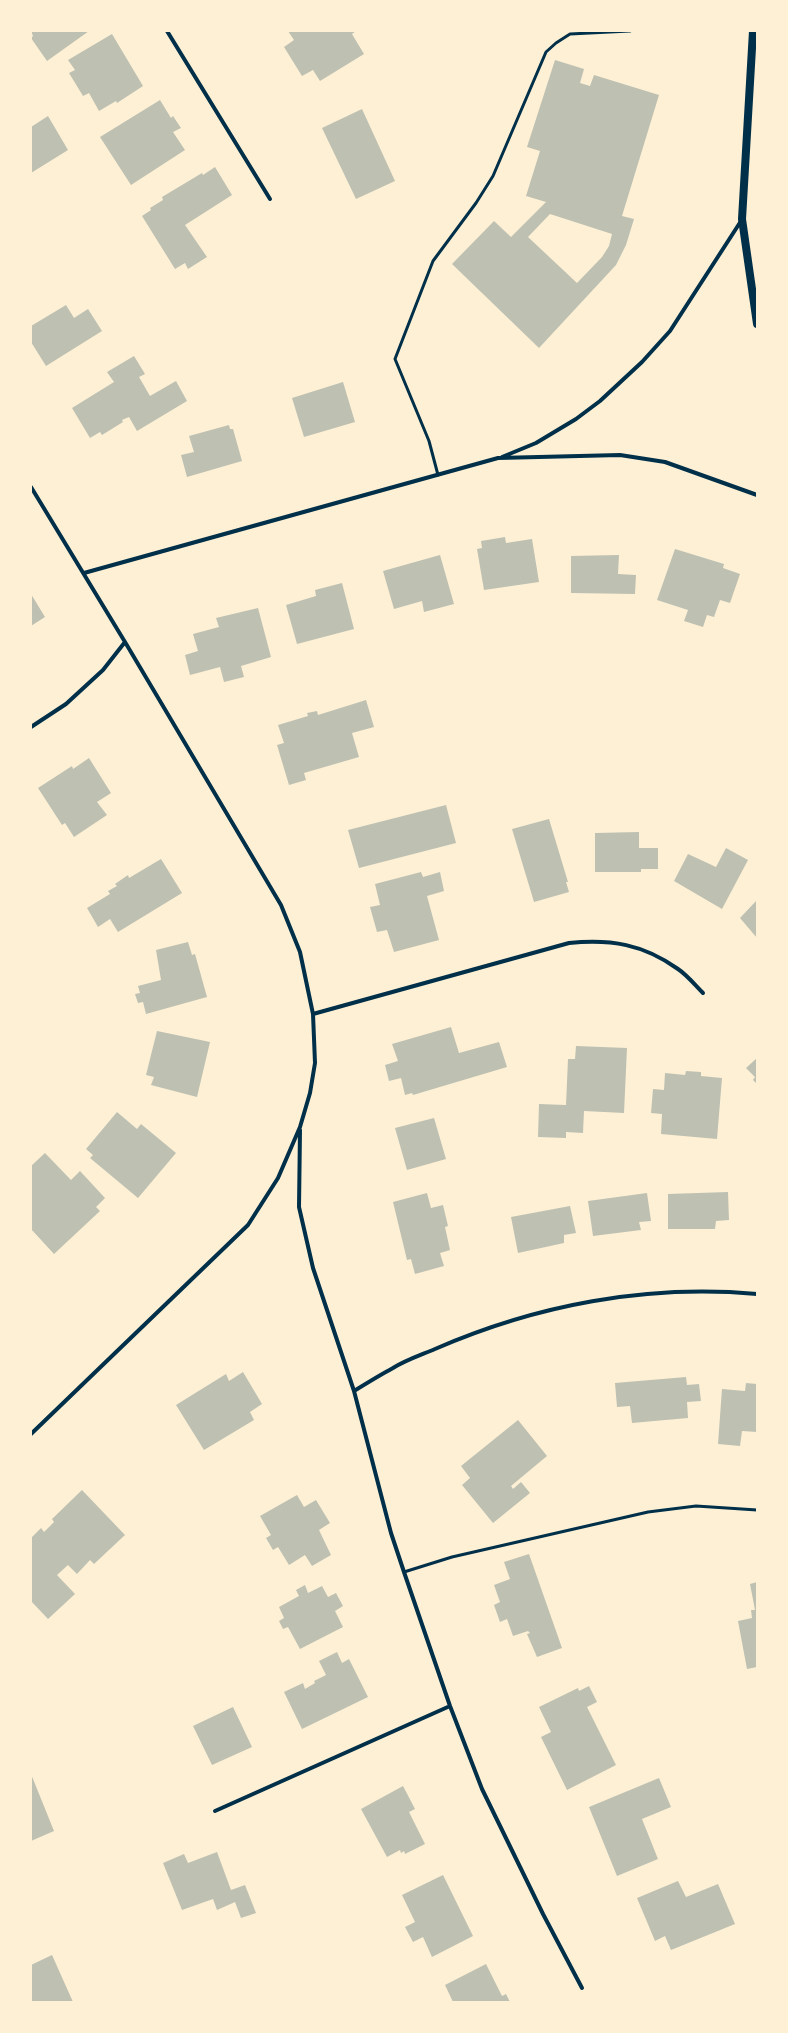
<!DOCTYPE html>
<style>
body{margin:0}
#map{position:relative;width:788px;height:2033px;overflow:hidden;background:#fdf0d5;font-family:"Playfair Display",serif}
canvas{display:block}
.frame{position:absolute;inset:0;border:32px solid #fdf0d5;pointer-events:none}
</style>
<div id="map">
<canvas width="788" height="2033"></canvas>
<div class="frame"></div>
</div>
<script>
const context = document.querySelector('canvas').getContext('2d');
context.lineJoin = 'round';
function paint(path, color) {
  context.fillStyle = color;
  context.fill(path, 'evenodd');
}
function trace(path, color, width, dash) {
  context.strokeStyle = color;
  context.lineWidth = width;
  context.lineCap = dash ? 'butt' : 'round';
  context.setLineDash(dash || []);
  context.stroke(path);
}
const building = new Path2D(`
 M31 31H89L47 61 31 38 33 36Z
 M288 31H356L352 34 364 54 320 81 313 70 302 76 284 47 294 40Z
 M112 34 143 86 117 103 116 101 99 111 89 93 83 96 69 73 75 70 68 60Z
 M555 60 584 69 580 83 590 86 594 75 659 95 622 216 634 219 626 245 616 265 539 348 452 264 494 221 511 237 546 202 526 196 540 151 527 147ZM550 214 612 234 609 246 602 257 577 283 528 237Z
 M160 100 171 118 173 116 181 128 173 132 185 150 131 185 100 137Z
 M362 109 395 181 356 199 322 128Z
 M48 116 68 150 31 173V127Z
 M215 167 232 195 185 225 207 257 188 269 185 263 175 269 142 216 151 210 150 208 163 200 162 197 202 173 203 175Z
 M66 305 74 318 88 309 102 331 46 366 31 342V326Z
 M134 356 145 374 139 377 150 396 176 381 187 401 137 431 129 417 122 420 123 422 102 435 100 432 90 438 72 408 114 382 107 372Z
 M343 382 355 422 304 437 292 398Z
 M229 425 230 429H233L242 461 187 477 181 455 194 452 189 436Z
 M505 537 506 543 532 539 539 582 484 590 477 549 482 548 481 541Z
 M675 549 724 564 723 568 740 574 730 603 720 600 714 617 707 615 703 627 684 621 688 610 657 600Z
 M440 555 454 604 424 612 422 601 394 609 383 571Z
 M619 555 618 574 636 575 635 594 571 593V556Z
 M342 583 354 629 297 644 286 605 316 596 315 590Z
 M31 594 45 617 31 626Z
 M258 608 271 657 241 666 244 677 224 682 220 667 190 675 185 655 198 651 193 634 219 627 216 618Z
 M366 700 374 727 352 733 359 757 304 773 306 780 289 785 277 745 284 743 278 725 308 716 307 713 317 711 318 715Z
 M89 758 111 793 97 802 107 815 74 837 65 823 62 825 38 788 72 766 73 769Z
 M446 805 456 843 359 868 348 830Z
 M549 819 568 882H566L569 892 534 902 512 829Z
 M639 832V848H658V869H641V872H595V833Z
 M726 848 748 860 722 909 674 881 688 854 716 867Z
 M161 859 182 893 118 932 110 919 98 927 87 908 110 894 108 891 117 886 115 884 128 875 129 878Z
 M421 872 423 877 440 872 444 891 427 896 439 940 394 952 387 930 377 932 370 907 380 905 375 884Z
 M757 900V938L740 918Z
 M188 942 192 955 195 954 207 997 146 1014 143 1002 138 1003 135 994 140 993 138 986 161 980 156 950Z
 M451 1027 459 1053 499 1042 507 1067 413 1095 412 1093 405 1095 401 1078 389 1081 385 1065 398 1061 392 1044Z
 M157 1031 210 1042 197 1097 151 1085 154 1077 146 1075Z
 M576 1046 627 1048 624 1113 584 1111 583 1133 566 1132V1138L538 1137 539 1104 566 1105 568 1059H575Z
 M757 1058V1084L753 1080 755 1077 746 1068Z
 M686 1071 701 1072V1076L722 1078 717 1139 661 1134 662 1114 651 1113 653 1089 664 1090 665 1073 685 1075Z
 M117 1112 137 1129 141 1124 176 1153 138 1198 90 1158 93 1155 86 1149Z
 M434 1118 446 1159 407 1170 395 1128Z
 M45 1153 71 1180 80 1171 105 1198 96 1207 100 1211 54 1254 31 1229V1166Z
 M728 1192 729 1220 716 1221 715 1229H668V1194Z
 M427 1193 431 1208 443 1205 448 1226 445 1227 450 1250 440 1253 444 1266 415 1274 411 1259 407 1260 393 1202Z
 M647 1193 651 1221 639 1222 641 1230 593 1236 588 1201Z
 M570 1206 576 1233 564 1235V1243L518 1253 511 1217Z
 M243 1372 262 1404 250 1412 254 1420 204 1450 176 1405 226 1374 229 1381Z
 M686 1377 687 1385 699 1384 701 1401 687 1402 688 1418 632 1423 630 1406 617 1407 615 1383Z
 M746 1383 757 1384V1432L742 1431 740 1446 718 1444 722 1389 745 1391Z
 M518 1420 547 1456 511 1486 513 1489 521 1482 530 1493 493 1523 462 1485 470 1478 461 1466Z
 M82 1490 125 1535 94 1564 90 1560 77 1574 68 1565 57 1575 75 1594 48 1619 31 1601V1538L41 1528 44 1532 54 1522 52 1519Z
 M297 1495 304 1507 316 1500 330 1523 319 1530 331 1555 312 1566 305 1555 289 1565 278 1547 273 1550 266 1538 271 1535 260 1516Z
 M529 1554 562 1648 537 1657 527 1634 530 1633 528 1631 513 1636 507 1619 500 1622 494 1605 500 1602 494 1585 510 1579 504 1562Z
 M757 1582V1667L747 1669 738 1621 752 1618 751 1610H755L750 1584Z
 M305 1585 308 1593 322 1586 328 1597 336 1593 343 1606 335 1611 343 1627 300 1649 288 1627 283 1629 279 1621 284 1618 279 1607 299 1596 296 1590Z
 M337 1652 342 1663 349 1659 368 1697 302 1729 284 1692 303 1683 305 1689 315 1683 314 1681 326 1675 319 1661Z
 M589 1686 597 1702 587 1707 616 1765 567 1790 541 1737 551 1732 539 1707 578 1688 579 1691Z
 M233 1707 252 1747 212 1765 193 1726Z
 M31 1774 54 1831 31 1841Z
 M659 1778 671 1807 642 1819 658 1859 617 1876 589 1807Z
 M403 1786 415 1809 409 1812 425 1844 405 1854 404 1851 401 1853 400 1850 387 1857 361 1809Z
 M217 1852 231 1890 245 1885 256 1913 241 1918 235 1902 217 1910 213 1899 182 1910 163 1863 184 1854 188 1863Z
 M443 1875 473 1936 432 1957 423 1937 413 1942 405 1927 415 1922 402 1895Z
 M678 1881 686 1897 718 1884 735 1924 671 1950 665 1936 655 1941 637 1898Z
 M52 1955 73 2002H31V1965Z
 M486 1964 502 1996 506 1994 510 2002H453L445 1985Z`);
const service = new Path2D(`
 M438 475 429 441 395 359 433 261 476 203 493 176 546 52 556 43 570 34 630 31
 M404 1572 452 1557 648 1512 696 1506 757 1510`);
const minor = new Path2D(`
 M167 31 270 199
 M502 457 536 443 576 419 600 401 642 362 670 331 741 221
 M31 487 125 642 281 905 300 952 313 1014 315 1063 310 1093 300 1127 278 1178 248 1225 31 1434
 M84 573 498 458 620 455 665 462 757 495
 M31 727 66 704 103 670 125 642
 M313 1014 569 943C611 939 643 944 678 969 687 975 695 985 703 993
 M300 1130 299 1207 313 1268 354 1391 391 1533 404 1572 450 1706 482 1789 543 1914 582 1988
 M354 1391C367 1383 380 1375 393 1368 406 1360 421 1355 435 1349 536 1305 646 1284 757 1294
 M215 1811 450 1706`);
const secondary = new Path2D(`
 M753 31 742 219 757 324`);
paint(building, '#bec0b2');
trace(service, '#003049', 3);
trace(minor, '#003049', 4);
trace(secondary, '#003049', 8);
</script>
